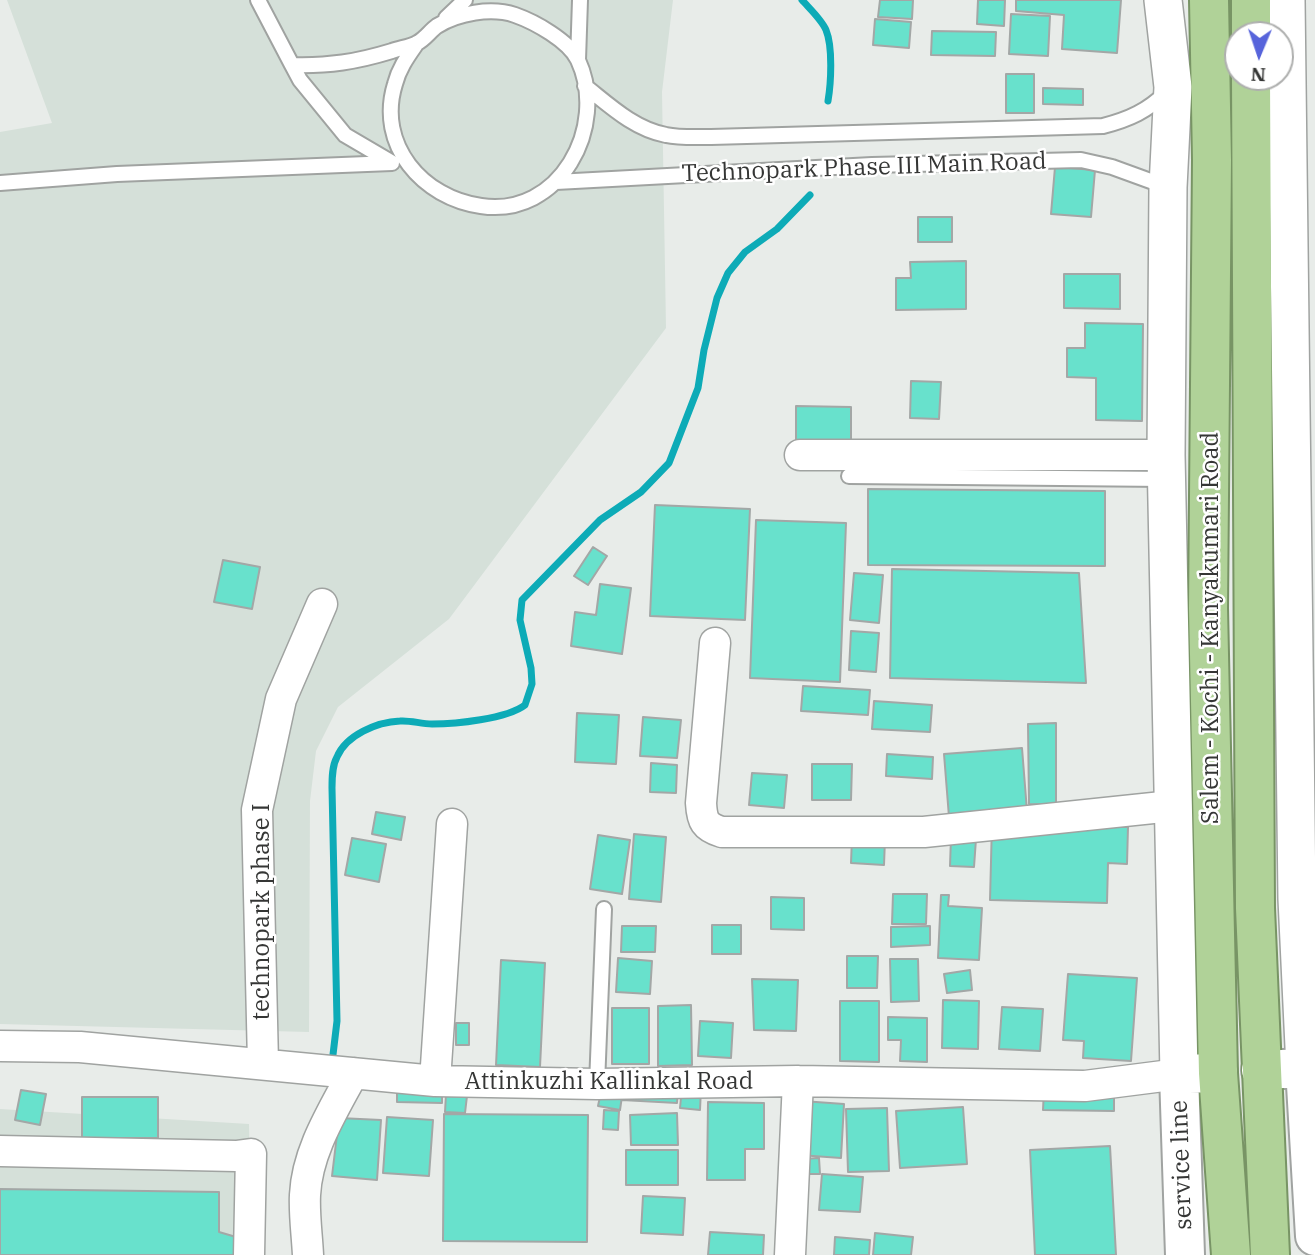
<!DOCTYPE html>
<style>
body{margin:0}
#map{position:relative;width:1315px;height:1255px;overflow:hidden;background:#e8ece9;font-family:"IBM Plex Serif",serif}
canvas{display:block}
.north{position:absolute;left:1224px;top:21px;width:70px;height:70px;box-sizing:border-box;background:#fff;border:2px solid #aeafae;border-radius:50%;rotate:182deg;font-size:19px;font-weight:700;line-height:28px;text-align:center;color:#353635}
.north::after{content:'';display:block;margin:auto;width:24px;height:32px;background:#5764db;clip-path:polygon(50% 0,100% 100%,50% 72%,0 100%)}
</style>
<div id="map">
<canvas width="1315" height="1255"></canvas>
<div class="north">N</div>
</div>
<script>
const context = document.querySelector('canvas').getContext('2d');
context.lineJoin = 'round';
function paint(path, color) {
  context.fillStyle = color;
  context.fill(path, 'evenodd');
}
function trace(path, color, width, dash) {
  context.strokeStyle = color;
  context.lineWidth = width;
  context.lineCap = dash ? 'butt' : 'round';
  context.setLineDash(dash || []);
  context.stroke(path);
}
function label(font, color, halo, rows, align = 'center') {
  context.font = font + ' "IBM Plex Serif",serif';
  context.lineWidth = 5;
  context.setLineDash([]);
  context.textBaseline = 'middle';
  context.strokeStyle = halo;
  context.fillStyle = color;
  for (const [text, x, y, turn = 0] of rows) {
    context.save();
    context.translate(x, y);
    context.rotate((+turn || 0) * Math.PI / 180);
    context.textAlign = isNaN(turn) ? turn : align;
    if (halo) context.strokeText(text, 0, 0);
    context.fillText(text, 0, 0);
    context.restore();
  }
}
const built = new Path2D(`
 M7 0H673L662 92 666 328 449 619 338 707 316 751 310 801 309 1032 0 1024V132L52 123Z
 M0 1109 249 1124 251 1255H0Z`);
const stream = new Path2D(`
 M802 0C809 8 822 20 826 30 833 47 831 83 828 101
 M332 1063 337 1021 332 788C332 778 332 766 337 757 346 735 377 722 400 721 410 720 421 724 432 724 455 724 507 719 525 705L532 684 531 668 520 620 522 600 600 520 641 492 669 463 698 388 704 350 717 298 728 273 745 252 777 229 810 195`);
const building = new Path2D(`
 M880 0H913L912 19 878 17Z
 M978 0H1005L1004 26 977 24Z
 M1016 0H1121L1117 53 1062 49 1064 15 1016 11Z
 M1011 14 1050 16 1048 56 1009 54Z
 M875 19 911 22 909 48 873 45Z
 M932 31 996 32 995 56 931 55Z
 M1006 74H1034V113H1006Z
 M1043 88 1083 89V105L1043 104Z
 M1055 167 1095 170 1091 217 1051 214Z
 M918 217H952V242H918Z
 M966 261V309L896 310V278H911L910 262Z
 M1064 274H1120V309L1064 308Z
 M1085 323 1143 324 1142 421 1096 420V378L1067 377V348H1085Z
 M911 381 941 382 939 419 910 418Z
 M796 406 851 407V447H796Z
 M868 489 1105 491V566L868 565Z
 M655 505 750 509 745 620 650 616Z
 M756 520 846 523 840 682 750 678Z
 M593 547 607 556 588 585 574 576Z
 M223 560 260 567 252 609 214 602Z
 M892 569 1079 573 1086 683 890 678Z
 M854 573 883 575 879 623 850 620Z
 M600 584 631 588 622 654 571 646 575 612 596 615Z
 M851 631 879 633 876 672 849 670Z
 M803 686 870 690 868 715 801 711Z
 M874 701 932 705 930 732 872 729Z
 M577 713 619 715 616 764 575 762Z
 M643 717 681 720 677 758 640 756Z
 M1056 723V805L1029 804 1028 724Z
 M1022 748 1027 811 949 817 944 754Z
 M887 754 933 757 932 779 886 776Z
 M651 763 677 765 676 793 650 792Z
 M812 764H852L851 800H812Z
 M752 773 787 775 784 808 749 805Z
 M376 812 405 817 401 840 372 834Z
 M992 823 1128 827 1127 864 1108 863 1107 903 990 900Z
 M634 834 666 837 661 902 629 899Z
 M598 835 630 840 622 894 590 889Z
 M852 837 885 839 884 865 851 863Z
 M951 837 976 839 974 867 950 866Z
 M352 838 386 844 379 882 345 875Z
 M893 894H927L926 924H892Z
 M941 895H949L948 906 982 908 979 960 938 958Z
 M771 897 804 898V930L771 929Z
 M712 925H741V954H712Z
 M622 926H656L655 952H621Z
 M930 926V945L891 947V927Z
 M847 956H878L877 988H847Z
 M618 958 652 961 650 994 616 992Z
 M890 959H918L919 1001 891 1002Z
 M501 960 545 963 540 1067 496 1065Z
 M970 970 972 990 947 993 944 974Z
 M1068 974 1137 978 1131 1061 1083 1058 1084 1041 1063 1040Z
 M752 979 798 980 796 1031 754 1030Z
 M943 1000 979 1001 978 1049 942 1048Z
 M840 1001H879V1062L840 1061Z
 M691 1005 692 1065 658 1066V1006Z
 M1002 1007 1043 1009 1040 1051 999 1049Z
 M612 1008H649V1064H612Z
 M888 1017 927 1018V1062L900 1061 901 1040H888Z
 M700 1021 733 1023 731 1058 698 1056Z
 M456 1023H469V1045H456Z
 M623 1083 678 1087 677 1103 622 1100Z
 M682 1087 701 1088 700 1110 680 1108Z
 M1044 1089H1114V1111L1043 1110Z
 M21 1090 46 1094 40 1125 15 1120Z
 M397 1090 442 1091V1103L397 1102Z
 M601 1092 622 1096 620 1110 598 1106Z
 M446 1094 467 1096 465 1113 445 1112Z
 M82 1097H158V1138H82Z
 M802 1101 844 1104 841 1158 799 1155Z
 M708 1102 764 1103V1149H745V1180H707Z
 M963 1107 967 1164 900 1168 896 1111Z
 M887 1108 889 1171 848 1172 846 1109Z
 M604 1110 619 1111 618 1130 603 1129Z
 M677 1113 678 1145H631L630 1115Z
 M444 1114 588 1115 587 1242 443 1241Z
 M387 1117 433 1120 429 1176 383 1173Z
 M339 1118 381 1120 377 1180 332 1176Z
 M1110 1146 1116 1255H1035L1030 1150Z
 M626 1150H678V1185H626Z
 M819 1158 820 1174H803V1159Z
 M822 1174 863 1177 860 1212 819 1210Z
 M0 1189 219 1192V1232L236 1237 235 1255H0Z
 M643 1196 685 1198 683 1235 641 1233Z
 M710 1232 764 1235 763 1255H708Z
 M875 1233 913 1237 911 1255H873Z
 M835 1237 870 1240 869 1255H834Z`);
const service = new Path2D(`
 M258 0 292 65C329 66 356 62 392 51 400 48 410 47 417 43 425 39 430 31 437 26 458 13 491 7 515 15 535 22 569 41 578 60 609 127 559 218 481 206 423 198 376 145 395 84 399 68 408 56 417 43
 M446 18 465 0
 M578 60 580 0
 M292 65 300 80 345 135 391 162
 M585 86C609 105 634 129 666 135 680 138 696 137 711 137L1103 126C1130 119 1147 111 1167 92
 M556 182 872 165 1081 160 1112 167 1167 187
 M0 183 117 174 392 163
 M849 476 1166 479
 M597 1084 604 909`);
const minor = new Path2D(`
 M800 455H1166
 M715 643 701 803C702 821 705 827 722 832H924L1172 806
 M0 1046 80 1047 435 1081 597 1084 798 1081 1085 1086 1179 1074
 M263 1063 257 810 281 699 322 604
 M435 1081 452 824
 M0 1151 236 1156 251 1154 249 1255
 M308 1255C307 1235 304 1214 305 1195 307 1151 333 1111 353 1073
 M790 1255 798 1081`);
const tertiary = new Path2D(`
 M1163 0 1173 87 1168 187 1166 455 1179 1074
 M1286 0 1297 899 1305 1068`);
const secondary = new Path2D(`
 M1261 1070 1305 1068 1315 1236
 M1185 1255 1179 1074 1218 1073`);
const trunk = new Path2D(`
 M1209 0 1212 160 1208 608 1218 1073 1231 1255
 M1251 0V35
 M1251 77 1255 908 1270 1255`);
const streetNames = [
 ["Technopark Phase III Main Road",864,168,-2],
 ["Salem - Kochi - Kanyakumari Road",1211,628,-90],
 ["technopark phase I",262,912,-90],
 ["Attinkuzhi Kallinkal Road",609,1082],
 ["service line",1182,1165,-92]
];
paint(built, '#d5e0d9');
trace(stream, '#0dabb7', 7);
paint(building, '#68e1cc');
trace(building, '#a3a7a6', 2);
trace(service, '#a0a3a1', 18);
trace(minor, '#a0a3a1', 33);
trace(tertiary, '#a0a3a1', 40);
trace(secondary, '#a0a3a1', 42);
trace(trunk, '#789465', 42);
trace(service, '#fff', 14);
trace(minor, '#fff', 30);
trace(tertiary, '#fff', 37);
trace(secondary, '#fff', 38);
trace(trunk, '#b0d298', 38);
label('24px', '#353635', '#fff', streetNames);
</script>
